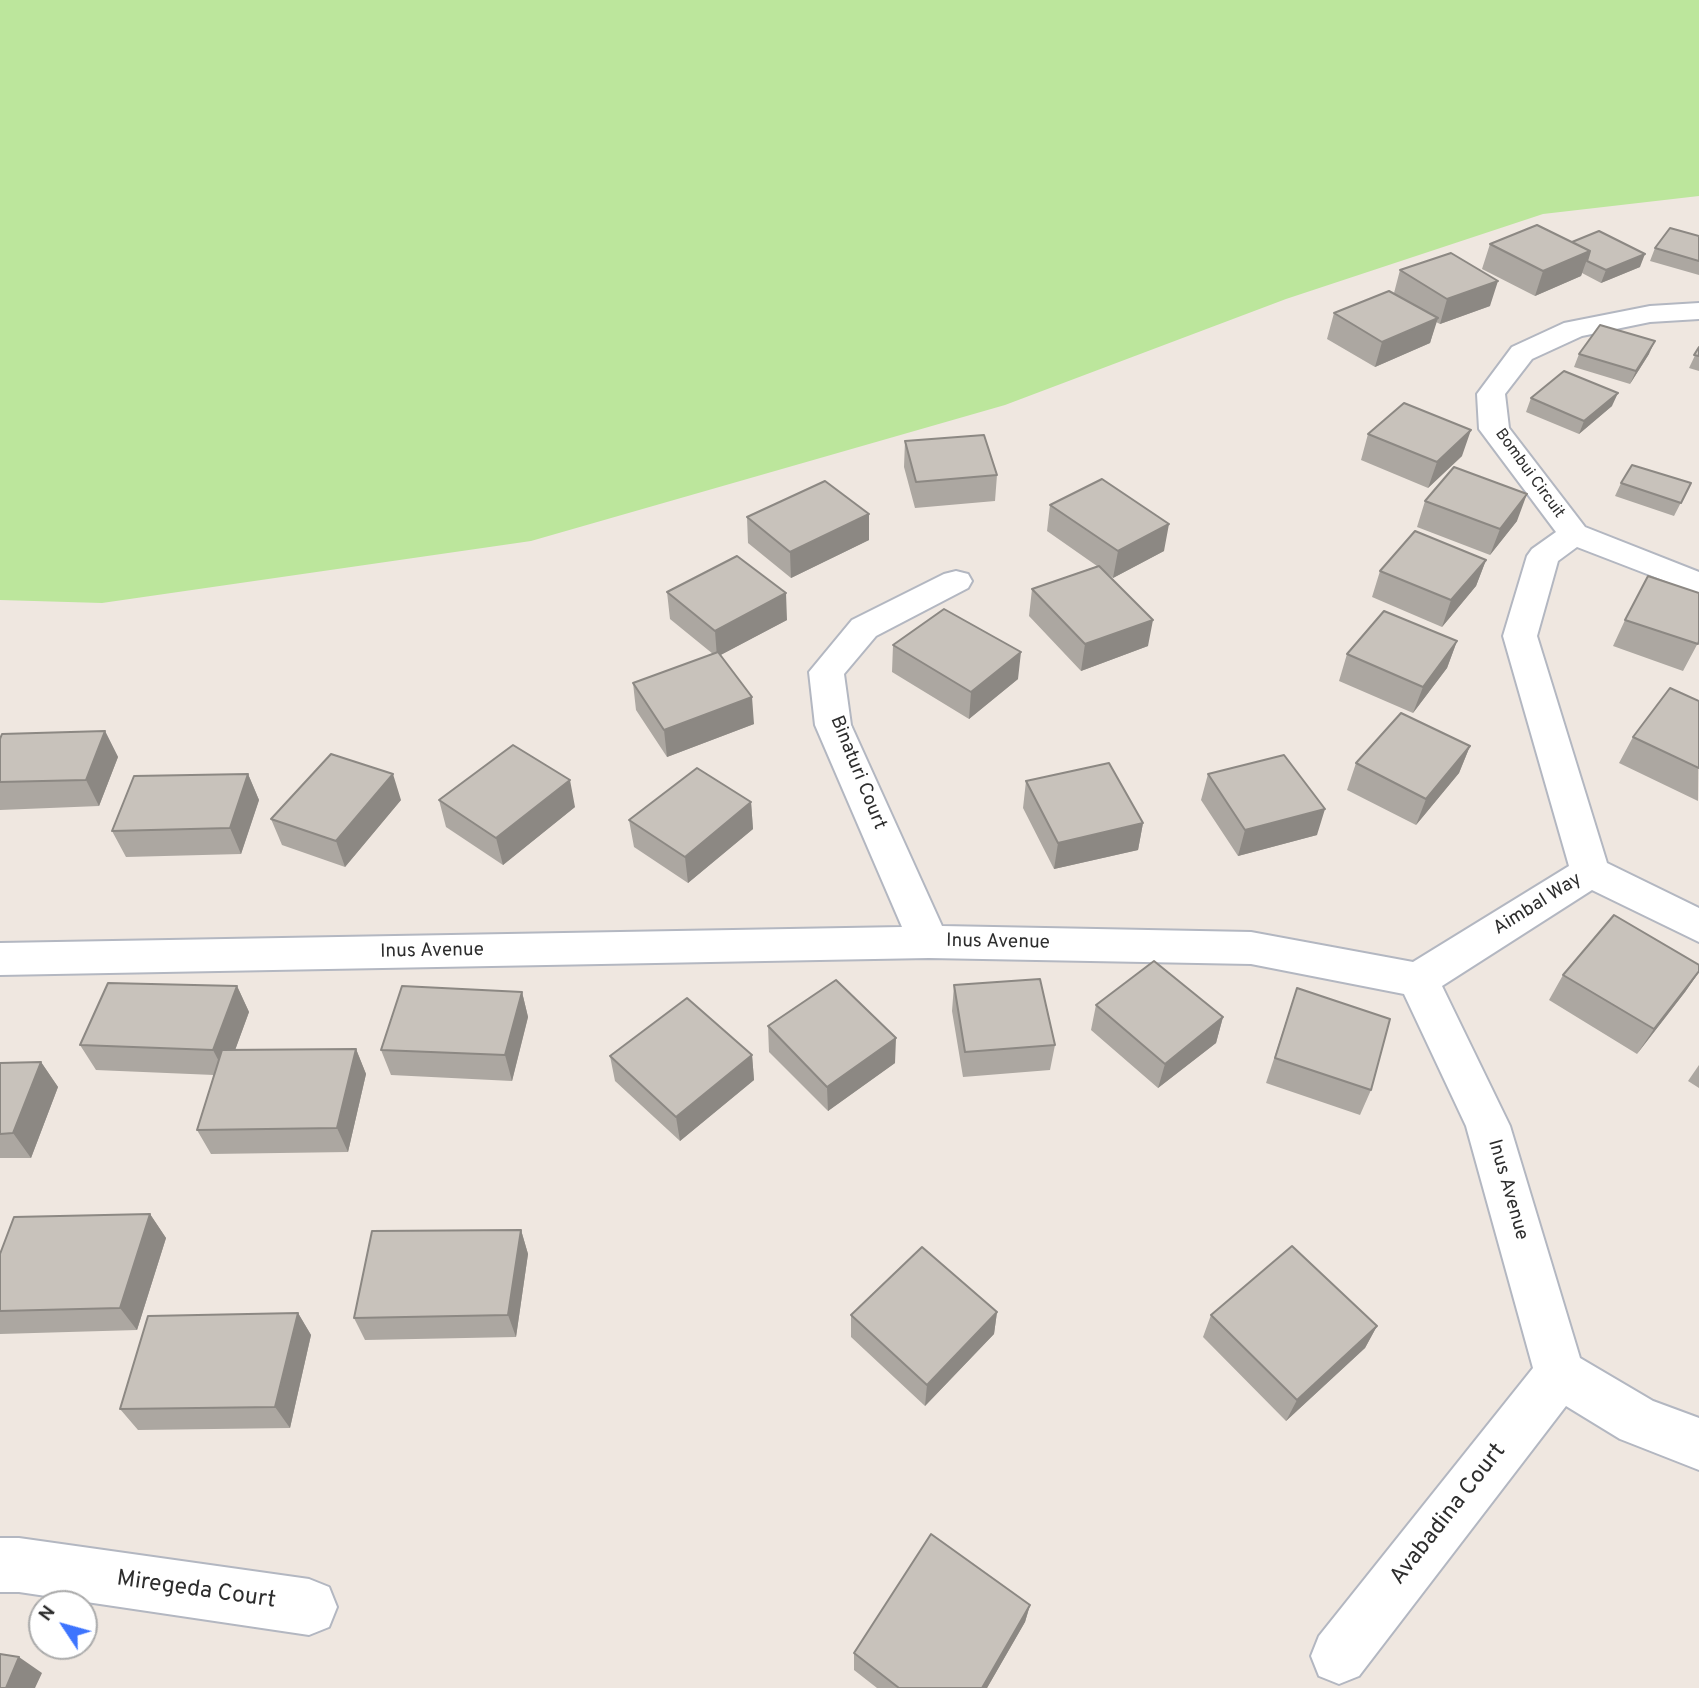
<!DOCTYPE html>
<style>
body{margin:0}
#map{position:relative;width:1699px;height:1688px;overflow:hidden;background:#efe7e0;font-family:Overpass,sans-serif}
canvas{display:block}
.north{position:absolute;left:28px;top:1590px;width:70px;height:70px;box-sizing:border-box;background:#fff;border:2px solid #ababab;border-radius:50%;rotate:306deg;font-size:19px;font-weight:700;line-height:28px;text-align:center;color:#2d2d2d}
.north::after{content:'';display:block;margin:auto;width:24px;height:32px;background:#3d74fe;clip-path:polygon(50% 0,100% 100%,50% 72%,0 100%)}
</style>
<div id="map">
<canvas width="1699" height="1688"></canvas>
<div class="north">N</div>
</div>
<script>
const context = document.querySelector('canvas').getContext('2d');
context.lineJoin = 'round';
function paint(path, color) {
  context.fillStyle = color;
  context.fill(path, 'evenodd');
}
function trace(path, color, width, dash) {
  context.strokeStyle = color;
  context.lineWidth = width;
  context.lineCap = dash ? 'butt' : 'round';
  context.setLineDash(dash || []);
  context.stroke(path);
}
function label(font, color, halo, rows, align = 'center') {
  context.font = font + ' Overpass,sans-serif';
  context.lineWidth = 5;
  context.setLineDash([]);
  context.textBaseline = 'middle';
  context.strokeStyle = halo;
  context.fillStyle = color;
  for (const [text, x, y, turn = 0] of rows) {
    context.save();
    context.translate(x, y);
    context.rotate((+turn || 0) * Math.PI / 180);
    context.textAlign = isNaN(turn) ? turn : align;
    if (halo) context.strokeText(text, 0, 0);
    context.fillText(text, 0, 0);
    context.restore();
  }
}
const green = new Path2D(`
 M0 0H1699V196L1543 214 1286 299 1005 405 531 541 102 603 0 600Z`);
const minor = new Path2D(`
 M1699 303V319L1650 322 1582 336 1532 359 1505 394 1509 428 1585 527 1699 572V594L1577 547 1558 561 1537 636 1607 863 1699 908V942L1592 890 1442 986 1510 1126 1580 1358 1653 1401 1699 1418V1470L1620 1439 1566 1406 1359 1676 1339 1684 1319 1676 1311 1656 1319 1636 1533 1368 1466 1126 1404 994 1251 964 929 958 0 975V943L902 927 815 725 809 672 852 620 944 574 956 571 968 574 972 581 968 588 876 636 844 674 851 725 942 926 1251 932 1413 962 1569 866 1503 636 1527 556 1532 549 1556 532 1479 429 1477 394 1512 347 1564 323 1650 306Z
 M0 1538H19L309 1579 329 1587 337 1607 329 1627 309 1635 19 1592H0Z`);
const wall = new Path2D(`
 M1699 236V275L1650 261 1655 248Z
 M1572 242 1640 267 1601 283 1582 273 1581 276 1535 296 1482 269 1490 244Z
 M1400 270 1490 306 1440 324 1436 322 1430 343 1375 367 1327 339 1334 313 1394 293Z
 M1699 347V371L1689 368Z
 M1579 354H1649L1630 384 1574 367Z
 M1531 398 1612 406 1579 434 1526 412Z
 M1368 434 1462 456 1428 488 1361 460Z
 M905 441 997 475 995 501 915 508 904 467Z
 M1621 483H1691L1674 516 1615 496Z
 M1425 501 1517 521 1490 555 1417 527Z
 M1050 505 1164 551 1113 578 1104 571 1148 646 1081 671 1029 616 1032 589 1097 566 1047 531Z
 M747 517 869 540 791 578 748 543Z
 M1486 560 1476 586 1442 627 1372 597 1380 571Z
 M667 592 787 620 720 655 754 724 667 757 636 710 633 683 713 654 670 619Z
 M1625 620 1699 641 1683 671 1613 646Z
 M1457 641 1447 668 1413 713 1339 681 1347 654Z
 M893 645 1018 679 969 719 892 672Z
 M1699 701 1698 801 1619 763 1633 737Z
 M105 731 118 757 99 806 0 810V739Z
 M1470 746 1459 773 1416 825 1347 790 1356 763Z
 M248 774 259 800 241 854 126 857 112 831Z
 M1208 774 1317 835 1238 856 1201 800Z
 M1026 781 1143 823 1138 850 1054 869 1023 808Z
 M401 800 345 867 282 845 271 819Z
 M439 800 575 807 503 865 446 827Z
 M751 802 753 829 688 883 634 847 629 820Z
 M1699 972 1685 992 1637 1054 1549 1000 1563 975Z
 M954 985 1055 1045 1050 1070 963 1077 952 1011Z
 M237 986 249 1012 235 1050 356 1049 366 1074 348 1152 211 1154 197 1130 214 1075 96 1070 80 1045Z
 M1297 988 1371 1090 1360 1115 1266 1083Z
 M522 992 528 1017 512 1081 391 1075 381 1050Z
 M1096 1005 1223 1017 1216 1043 1158 1088 1091 1030Z
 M768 1026 895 1063 828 1111 769 1052Z
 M752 1055 754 1080 680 1141 615 1081 610 1056Z
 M41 1062 58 1087 31 1158H0V1063Z
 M1699 1065V1088L1688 1081Z
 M150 1214 166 1238 137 1330 0 1334V1254Z
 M521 1230 528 1254 516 1337 365 1340 354 1318Z
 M997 1312 994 1334 925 1406 851 1337V1315Z
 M298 1313 311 1335 290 1428 138 1430 120 1409Z
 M1211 1315 1377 1326 1365 1348 1286 1421 1203 1337Z
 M1030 1605 1025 1622 987 1688H877L854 1670V1653Z`);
const shadedWall = new Path2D(`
 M1590 251 1581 276 1535 296 1543 271Z
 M1645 254 1640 267 1601 283 1606 270Z
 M1498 281 1490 306 1440 324 1447 299Z
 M1438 318 1430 343 1375 367 1382 342Z
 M1655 341 1649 354 1630 384 1636 371Z
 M1618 393 1612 406 1579 434 1584 421Z
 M1471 430 1462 456 1428 488 1437 462Z
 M1527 494 1517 521 1490 555 1500 529Z
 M869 514V540L791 578 790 552Z
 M1169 524 1164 551 1113 578 1118 551Z
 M1486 560 1476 586 1442 627 1451 600Z
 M786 593 787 620 717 657 715 631Z
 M1153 620 1148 646 1081 671 1085 644Z
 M1457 641 1447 668 1413 713 1423 687Z
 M1021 652 1018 679 969 719 971 692Z
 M752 697 754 724 667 757 664 730Z
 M105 731 118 757 99 806 86 780Z
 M1470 746 1459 773 1416 825 1426 799Z
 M248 774 259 800 241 854 230 828Z
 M393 774 401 800 345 867 336 841Z
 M570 780 575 807 503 865 496 838Z
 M751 802 753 829 688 883 685 857Z
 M1325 809 1317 835 1238 856 1245 830Z
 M1143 823 1138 850 1054 869 1058 843Z
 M1699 972 1685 992 1637 1054 1654 1029Z
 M237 986 249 1012 226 1075 213 1050Z
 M522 992 528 1017 512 1081 505 1055Z
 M1223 1017 1216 1043 1158 1088 1165 1064Z
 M896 1038 895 1063 828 1111 827 1087Z
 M356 1049 366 1074 348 1152 337 1128Z
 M752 1055 754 1080 680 1141 676 1117Z
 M41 1062 58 1087 31 1158 13 1133Z
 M150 1214 166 1238 137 1330 120 1308Z
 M521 1230 528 1254 516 1337 508 1315Z
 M997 1312 994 1334 925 1406 927 1385Z
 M298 1313 311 1335 290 1428 275 1407Z
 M1377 1326 1365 1348 1286 1421 1297 1400Z
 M1030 1605 1025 1622 987 1688H982Z
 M19 1657 42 1673 35 1688H6Z`);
const building = new Path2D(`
 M1537 225 1590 251 1543 271 1490 244Z
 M1670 228 1699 236V261L1655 248Z
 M1599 231 1645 254 1606 270 1587 261 1590 251 1572 242Z
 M1451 253 1498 281 1447 299 1400 270Z
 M1389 291 1438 318 1382 342 1334 313Z
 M1600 325 1655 341 1636 371 1579 354Z
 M1699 347V356L1694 355Z
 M1564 371 1618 393 1584 421 1531 398Z
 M1404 403 1471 430 1437 462 1368 434Z
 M984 435 997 475 916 482 905 441Z
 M1632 465 1691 483 1681 503 1621 483Z
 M1454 467 1527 494 1500 529 1425 501Z
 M1102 479 1169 524 1118 551 1050 505Z
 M825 481 869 514 790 552 747 517Z
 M1415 531 1486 560 1451 600 1380 571Z
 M737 556 786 593 715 631 667 592Z
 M1099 566 1153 620 1085 644 1032 589Z
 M1648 576 1699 593V641L1698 644 1625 620Z
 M944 609 1021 652 971 692 893 645Z
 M1384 611 1457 641 1423 687 1347 654Z
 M718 652 752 697 664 730 633 683Z
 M1670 688 1699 701V768L1633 737Z
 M1401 713 1470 746 1426 799 1356 763Z
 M105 731 86 780 0 782V739L2 734Z
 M513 745 570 780 496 838 439 800Z
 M331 754 393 774 336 841 271 819Z
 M1284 755 1325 809 1245 830 1208 774Z
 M1109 763 1143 823 1058 843 1026 781Z
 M697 768 751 802 685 857 629 820Z
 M248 774 230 828 112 831 134 776Z
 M1614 915 1699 965V971L1654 1029 1563 975Z
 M1154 961 1223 1017 1165 1064 1096 1005Z
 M1040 979 1055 1045 965 1052 954 985Z
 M836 980 896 1038 827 1087 768 1026Z
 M108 983 237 986 213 1050 80 1045Z
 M402 986 522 992 505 1055 381 1050Z
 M1297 988 1390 1019 1371 1090 1275 1058Z
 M687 998 752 1055 676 1117 610 1056Z
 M356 1049 337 1128 197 1130 222 1050Z
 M41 1062 13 1133 0 1134V1063Z
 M150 1214 120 1308 0 1311V1254L14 1217Z
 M521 1230 508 1315 354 1318 372 1231Z
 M1292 1246 1377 1326 1297 1400 1211 1315Z
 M922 1247 997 1312 927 1385 851 1315Z
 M298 1313 275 1407 120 1409 148 1316Z
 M931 1534 1030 1605 982 1688H899L854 1653Z
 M0 1654 19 1657 6 1688H0Z`);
const farStreetnames = [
 ["Bombui Circuit",1529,474,54]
];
const streetNames = [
 ["Binaturi Court",857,773,68],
 ["Aimbal Way",1538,905,-32],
 ["Inus Avenue",998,943,1],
 ["Inus Avenue",432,952,-1],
 ["Inus Avenue",1507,1190,74]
];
const nearStreetnames = [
 ["Avabadina Court",1449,1515,-52],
 ["Miregeda Court",196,1591,8]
];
paint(green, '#bce69c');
trace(minor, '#b3b7c1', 4);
paint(minor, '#fff');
paint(wall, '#aca7a1');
paint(shadedWall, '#8c8883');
paint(building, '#c8c2bb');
trace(building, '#8c8883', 2);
label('16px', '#2d2d2d', '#fff', farStreetnames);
label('19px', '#2d2d2d', '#fff', streetNames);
label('23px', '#2d2d2d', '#fff', nearStreetnames);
</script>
